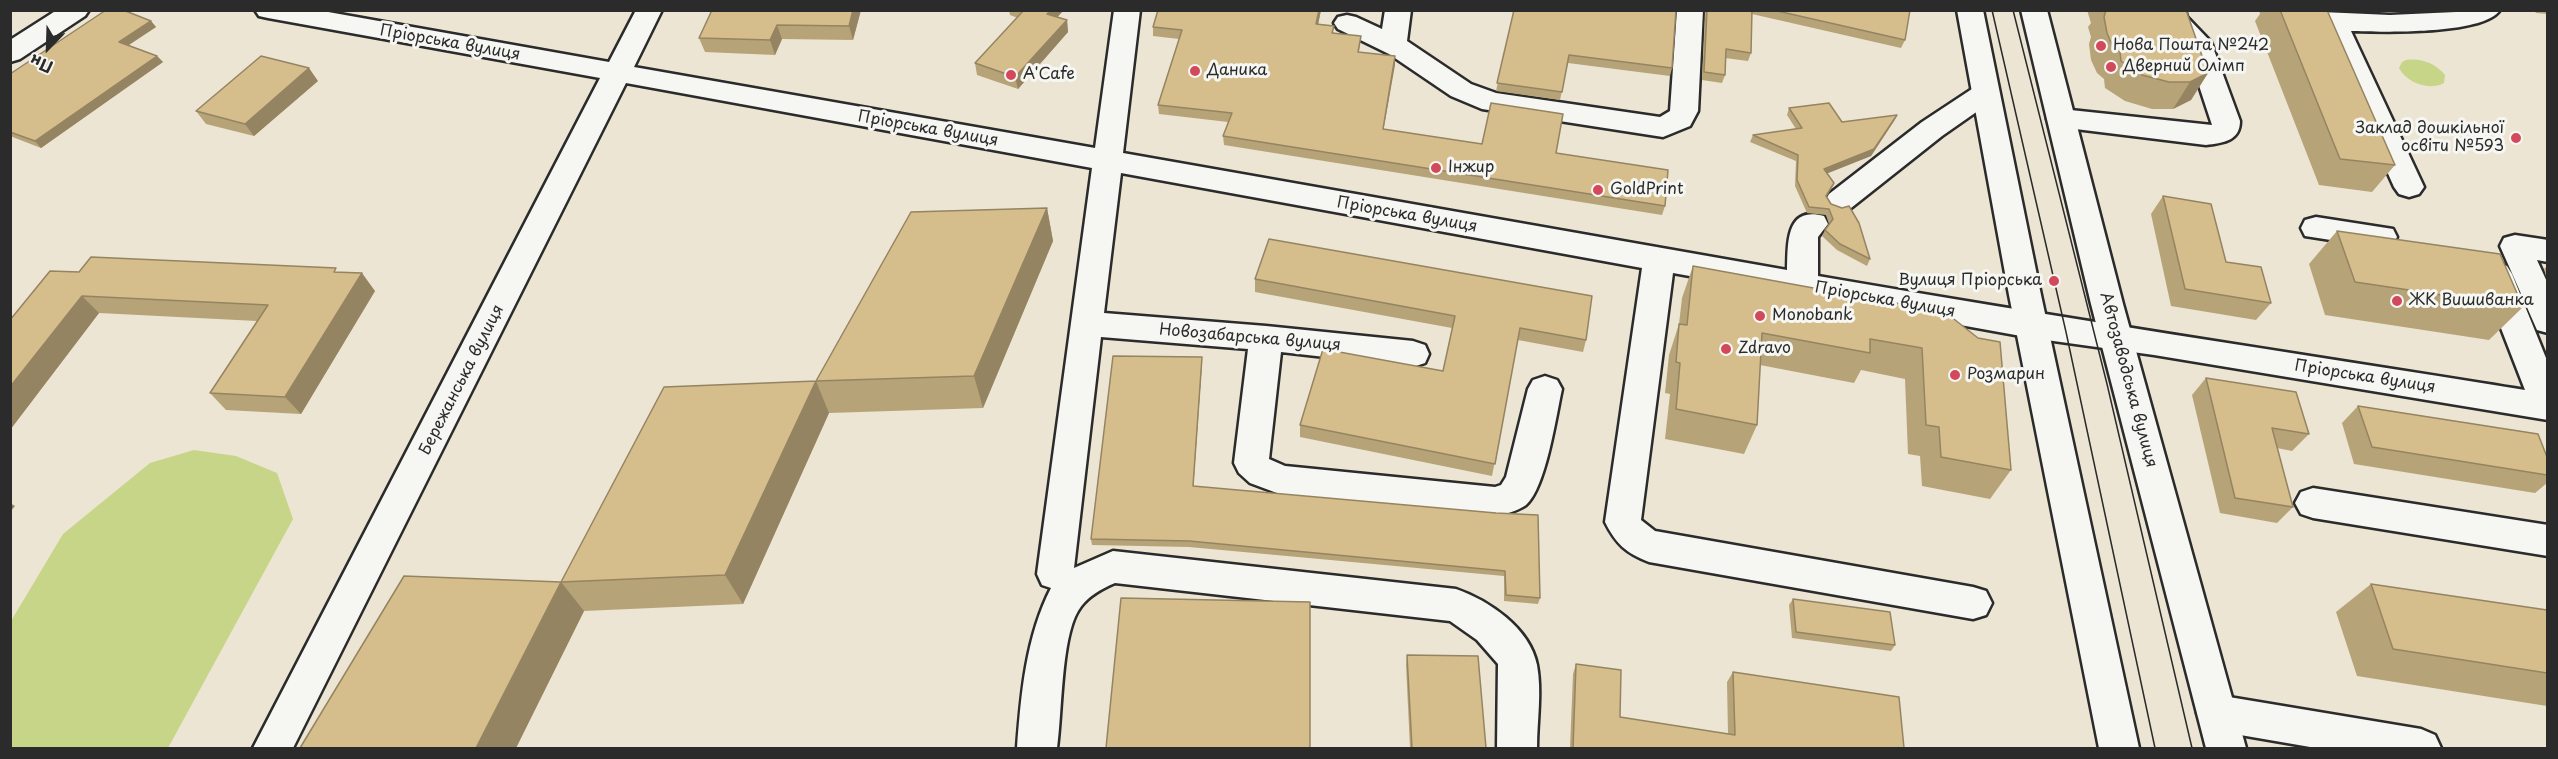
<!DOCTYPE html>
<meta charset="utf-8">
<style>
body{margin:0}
#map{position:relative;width:2558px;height:759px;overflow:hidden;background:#ece5d3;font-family:"Playpen Sans",sans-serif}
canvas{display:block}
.frame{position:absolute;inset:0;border:12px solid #2b2b2b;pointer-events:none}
.north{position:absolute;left:18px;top:18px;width:60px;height:60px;-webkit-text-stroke:4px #f6f6f2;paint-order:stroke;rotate:203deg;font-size:16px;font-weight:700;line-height:24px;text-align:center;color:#2b2b2b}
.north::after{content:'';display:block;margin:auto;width:21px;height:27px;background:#2b2b2b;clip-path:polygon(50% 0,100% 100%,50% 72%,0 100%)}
</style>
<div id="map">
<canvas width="2558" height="759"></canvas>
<div class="frame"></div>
<div class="north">Пн</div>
</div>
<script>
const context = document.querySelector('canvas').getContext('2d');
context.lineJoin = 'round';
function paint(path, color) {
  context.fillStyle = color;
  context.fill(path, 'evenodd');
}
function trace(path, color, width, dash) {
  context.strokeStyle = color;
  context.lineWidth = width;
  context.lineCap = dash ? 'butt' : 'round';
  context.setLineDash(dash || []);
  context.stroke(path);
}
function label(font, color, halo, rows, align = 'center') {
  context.font = font + ' "Playpen Sans",sans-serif';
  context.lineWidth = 6;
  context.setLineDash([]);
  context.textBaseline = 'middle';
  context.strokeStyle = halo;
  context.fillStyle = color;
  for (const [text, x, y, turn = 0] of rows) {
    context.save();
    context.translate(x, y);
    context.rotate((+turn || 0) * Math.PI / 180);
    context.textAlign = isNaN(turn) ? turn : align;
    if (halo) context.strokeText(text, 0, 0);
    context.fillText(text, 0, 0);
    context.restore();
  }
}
const green = new Path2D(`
 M2406 60C2421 58 2435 63 2445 75L2444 83C2429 91 2407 83 2399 68L2402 62Z
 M194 450 236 456 277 473 293 519 168 748H11V621L63 534 150 463Z`);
const minor = new Path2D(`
 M57 10H89L85 16 20 59 10 62V40Z
 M255 10H317L609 62 636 10H662L634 67 1095 148 1114 10H1140L1123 153 1787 270C1788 245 1785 205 1824 216L1828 224 1818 237V276C2053 317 2289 352 2525 390L2480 274 2485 266 2496 262 2507 266 2512 274 2548 363V420L2154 355 2032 338 1673 273 1641 520 1655 531 1973 587 1986 591 1992 603 1986 615 1973 619 1649 562C1626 553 1616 544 1605 522L1642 268 1121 173 1104 313 1266 326 1413 341 1425 345 1429 354 1425 363 1413 367 1281 352 1269 459 1285 466 1495 487 1501 485 1506 477 1528 389 1533 380 1545 376 1557 380 1562 389C1556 416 1546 487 1526 505 1518 511 1504 514 1495 517L1285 496 1250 483 1239 473 1234 463 1248 349 1101 337 1074 568 1113 551 1456 589C1488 600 1530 628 1537 665 1542 692 1537 721 1537 748H1497L1498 664 1477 640 1450 621 1115 583C1101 589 1086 597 1078 611 1061 639 1062 714 1057 748H1017C1021 694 1026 637 1051 588L1042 585 1037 574 1092 168 626 83 293 748H253L600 78 268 18 259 16Z
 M1385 10H1411L1407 41 1471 84 1496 93 1660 117 1670 111 1677 10H1703L1698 111 1690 126 1663 137 1482 109 1451 96 1389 54 1338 29 1334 23 1338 17 1347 15 1356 17 1382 29Z
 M2159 10H2185L2187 17 2211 42 2240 121C2240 141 2223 143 2206 145L2051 126 2047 119 2051 112 2061 109 2212 125 2186 46 2165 26Z
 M2276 10 2390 15 2500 10C2484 35 2380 32 2351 31L2424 187 2419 194 2409 197 2399 194 2394 187 2323 28 2280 16Z
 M1985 84 1995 87 1999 93 1995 99 1942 136 1851 208 1840 212 1829 208 1825 201 1829 194 1922 122 1975 87Z
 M2316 217 2393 229 2397 237 2393 245 2382 248 2305 236 2301 228 2305 220Z
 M2515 235 2548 240V262L2537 260 2548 284V333L2537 330 2500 246 2504 238Z
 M2313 488 2548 525V556L2313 518 2301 514 2295 503 2301 492Z
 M2217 695 2421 729 2435 735 2441 748H2316L2217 731 2203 726 2197 713 2203 700Z`);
const major = new Path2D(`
 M1957 10H1983L2041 295 2139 748H2099L2009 295Z
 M2021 10H2047L2123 304 2246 748H2206L2091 304Z`);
const tram = new Path2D(`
 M1992 10 2066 332 2155 748
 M2013 10 2107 384 2192 748`);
const wall = new Path2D(`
 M712 10H861L853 40 782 39 775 55 705 52 699 38Z
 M1009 10H1064L1057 17 1067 20 1068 32 1018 89 977 75 975 63 1018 18 1010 15Z
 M1158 10H1321L1318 25 1360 45 1359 52 1395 56 1383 129 1482 144 1556 153 1665 206 1662 215 1224 145 1223 136 1228 122 1159 114 1158 105 1179 39 1153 36V27Z
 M1514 10 1672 68 1670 76 1568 63 1560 100 1496 91Z
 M1705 10H1910L1905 40 1901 48 1752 14 1751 53 1748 61 1725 58V75L1722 83 1702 80Z
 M2087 10H2186L2208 73 2191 100 2173 109H2152L2125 101 2105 88 2104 79 2097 73 2091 60 2089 44 2091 37 2088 27 2091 23Z
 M2259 10H2327L2395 165 2372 192 2319 185 2255 21 2260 14Z
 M2534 10H2547V14L2536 13Z
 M151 21 156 27 129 45 157 56 163 62 41 148 10 136V74Z
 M318 81 254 136 206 124 196 111Z
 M1789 108 1842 122 1897 115 1894 121 1871 156 1827 173 1834 183 1826 197 1870 259 1867 266 1837 250 1822 236 1825 230 1829 224 1826 215 1807 213 1795 186 1796 161 1750 142 1753 135 1796 129 1787 115Z
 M2163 196 2226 262 2271 303 2256 320 2171 306 2151 214Z
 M1047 208 1053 241 983 408 829 413 743 604 584 611 516 748 561 582 816 381Z
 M2337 231 2523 307 2489 340 2325 315 2309 264Z
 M1693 266 1945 312 2011 470 1990 499 1922 486 1920 456 1908 454 1905 379 1861 370 1854 383 1760 365 1757 425 1744 454 1665 439 1670 394 1665 393 1669 355 1679 324 1682 298Z
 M2547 266V280L2544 269Z
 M79 272H340L375 291 301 414 226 410 210 393 257 321 99 313 10 430V320Z
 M1255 279 1586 340 1583 352 1518 340 1492 476 1300 437V425L1443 371 1452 328 1255 292Z
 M1202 357V363L1193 486 1496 513 1540 598 1538 604 1504 601V576L1189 547 1092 545 1091 539Z
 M2206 378 2309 434 2292 451 2277 448 2293 507 2277 523 2220 513 2192 395Z
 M2358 406 2547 457V483L2535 493 2354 464 2342 423Z
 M2371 584 2547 610V706L2357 676 2336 612Z
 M1793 599 1895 645 1891 651 1792 638 1789 605Z
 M1407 655 1486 748H1410L1406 665Z
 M1576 664 1620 717 1728 734 1727 682 1733 672 1904 748H1570L1573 674Z`);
const shadedWall = new Path2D(`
 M853 10H861L853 40 849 26Z
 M1051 10H1064L1049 26 1047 14Z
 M1319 10H1321L1316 34V24Z
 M1067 20 1068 32 1018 89 1015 77Z
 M151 21 156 27 124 48 119 42Z
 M777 25 782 39 775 55 770 40Z
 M157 56 163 62 41 148 35 141Z
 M1395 56V65L1382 138 1383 129Z
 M309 68 318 81 254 136 245 124Z
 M2208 73 2191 100 2173 109 2190 82Z
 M1897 115 1894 121 1871 156 1821 176 1824 169Z
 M1047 208 1053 241 983 408 974 376Z
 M362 273 375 291 301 414 285 397Z
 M82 296 99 313 10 430V387Z
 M1202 357V363L1193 492V486Z
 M816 381 829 413 743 604 725 575Z
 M10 503 15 506 10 512Z
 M561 582 584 611 516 748H476Z`);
const building = new Path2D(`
 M106 10H123L151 21 119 42 157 56 35 141 10 132V74Z
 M712 10H853L849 26 777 25 770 40 699 38Z
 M1024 10H1051L1047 14 1067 20 1015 77 975 63Z
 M1158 10H1319L1316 24 1334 26 1332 33 1361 36 1358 52 1395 56 1383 129 1482 144 1491 103 1563 114 1556 153 1668 170 1665 206 1223 136 1232 113 1158 105 1182 30 1153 27Z
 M1514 10H1676L1672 68 1569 55 1562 92 1497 83Z
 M1707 10H1752L1751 53 1726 49 1725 75 1704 72Z
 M1773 10H1910L1905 40Z
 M2106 10H2186L2208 73 2190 82H2169L2142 75 2121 61 2120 52 2113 47 2107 33 2104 17Z
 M2280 10H2327L2395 165 2340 159Z
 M261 56 309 68 245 124 196 111Z
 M1829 103 1842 122 1897 115 1874 149 1824 169 1834 183 1826 196 1831 204 1842 208 1849 206 1859 223 1870 259 1840 244 1825 230 1833 219 1829 209 1809 207 1797 180 1798 155 1753 135 1802 128 1789 108Z
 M2163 196 2211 204 2226 262 2261 267 2271 303 2185 289Z
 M1047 208 974 376 816 381 911 212Z
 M2337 231 2500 254 2523 307 2355 282Z
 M1269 239 1592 296 1586 340 1520 328 1495 464 1300 425 1323 349 1443 371 1455 316 1255 279Z
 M91 257 336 268 334 272 362 273 285 397 210 393 268 305 82 296 10 387V320L50 271 79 272Z
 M1693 266 1945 312 1978 338 2000 342 2011 470 1941 457 1939 427 1926 425 1922 348 1870 339V353L1762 333 1757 425 1676 409 1680 363 1676 362 1679 324 1687 325Z
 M1113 356 1202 357 1193 486 1496 513 1538 515 1540 598 1506 595 1505 571 1189 541 1091 539Z
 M2206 378 2296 392 2309 434 2272 428 2293 507 2235 498Z
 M816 381 725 575 561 582 664 387Z
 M2358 406 2538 434 2547 457V475L2372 447Z
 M404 576 561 582 476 748H300Z
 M2371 584 2547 610V673L2393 649Z
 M1121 598 1310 602V748H1106Z
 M1793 599 1890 612 1895 645 1796 632Z
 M1407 655 1478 656 1486 748H1412Z
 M1576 664 1621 670 1620 717 1735 735 1733 672 1899 697 1904 748H1573Z`);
const markers = [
 [2101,46,6,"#d1495b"],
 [2111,67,6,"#d1495b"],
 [1195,71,6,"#d1495b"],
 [1011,75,6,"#d1495b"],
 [2516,138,6,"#d1495b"],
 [1436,168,6,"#d1495b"],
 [1598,190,6,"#d1495b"],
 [2054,281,6,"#d1495b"],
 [2397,301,6,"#d1495b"],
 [1760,316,6,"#d1495b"],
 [1726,349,6,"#d1495b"],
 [1955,375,6,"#d1495b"]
];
const streetNames = [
 ["Пріорська вулиця",450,43,10],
 ["Пріорська вулиця",928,129,10],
 ["Пріорська вулиця",1407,215,10],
 ["Пріорська вулиця",1885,300,10],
 ["Новозабарська вулиця",1250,338,5],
 ["Пріорська вулиця",2365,377,9],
 ["Бережанська вулиця",462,380,-63],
 ["Автозаводська вулиця",2128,380,75]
];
const poiNames = [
 ["Нова Пошта №242",2113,46],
 ["Дверний Олімп",2123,67],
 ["Даника",1207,71],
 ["A'Cafe",1023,75],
 ["Заклад дошкільної",2504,129,"right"],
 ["освіти №593",2504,147,"right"],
 ["Інжир",1448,168],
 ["GoldPrint",1610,190],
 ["Вулиця Пріорська",2042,281,"right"],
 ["ЖК Вишиванка",2409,301],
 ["Monobank",1772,316],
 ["Zdravo",1738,349],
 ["Розмарин",1967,375]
];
paint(green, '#c7d589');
trace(minor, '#2b2b2b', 5);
trace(major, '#2b2b2b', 5);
paint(minor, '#f6f6f2');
paint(major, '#f6f6f2');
trace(tram, '#2b2b2b', 1.5);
paint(wall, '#b7a378');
paint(shadedWall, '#958462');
paint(building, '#d5bd8c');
trace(building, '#958462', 1.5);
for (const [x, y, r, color] of markers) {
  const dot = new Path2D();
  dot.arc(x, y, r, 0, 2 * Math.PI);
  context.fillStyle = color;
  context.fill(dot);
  trace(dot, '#f6f6f2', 2);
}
label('16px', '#2b2b2b', '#f6f6f2', streetNames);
label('16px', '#2b2b2b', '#f6f6f2', poiNames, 'left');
</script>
